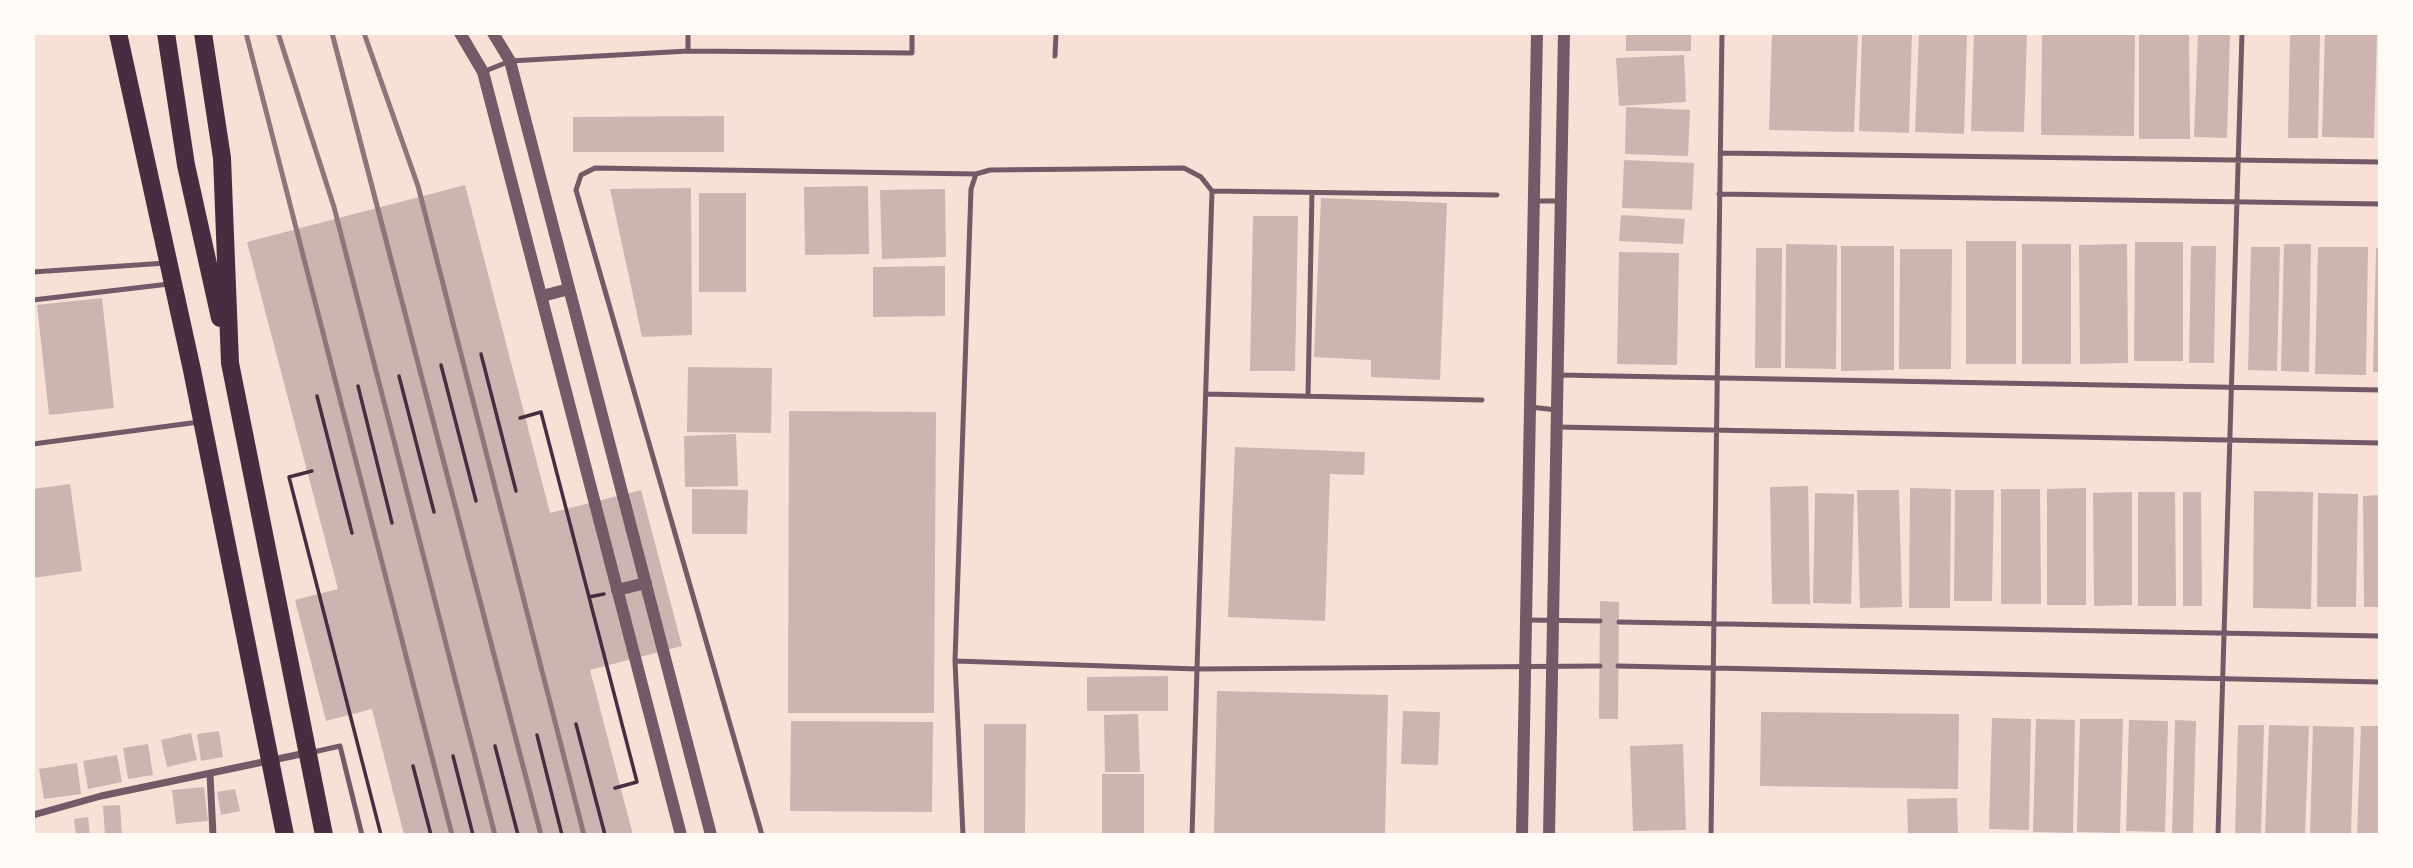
<!DOCTYPE html>
<style>
body{margin:0}
#map{position:relative;width:2413px;height:868px;overflow:hidden;background:#f7e1d7;font-family:Mulish,sans-serif}
canvas{display:block}
.frame{position:absolute;inset:0;border:35px solid #fffaf5;pointer-events:none}
</style>
<div id="map">
<canvas width="2413" height="868"></canvas>
<div class="frame"></div>
</div>
<script>
const context = document.querySelector('canvas').getContext('2d');
context.lineJoin = 'round';
function paint(path, color) {
  context.fillStyle = color;
  context.fill(path, 'evenodd');
}
function trace(path, color, width, dash) {
  context.strokeStyle = color;
  context.lineWidth = width;
  context.lineCap = dash ? 'butt' : 'round';
  context.setLineDash(dash || []);
  context.stroke(path);
}
const building = new Path2D(`
 M1626 33H1691V51H1626Z
 M1772 33H1858L1854 132 1769 130Z
 M1862 33H1912L1909 133 1859 131Z
 M1919 33H1967L1964 134 1915 132Z
 M1974 33H2027L2024 132 1971 131Z
 M2042 33H2135L2134 136 2041 135Z
 M2139 33H2189L2190 139H2139Z
 M2198 33H2230L2227 138 2194 137Z
 M2290 33H2320L2318 138H2288Z
 M2325 33H2377L2374 138 2322 137Z
 M1684 55 1686 102 1619 106 1616 58Z
 M1626 107 1690 110 1688 156 1625 154Z
 M724 116V152H573V117Z
 M1624 160 1694 163 1692 210 1622 208Z
 M465 185 550 513 641 490 682 646 590 670 633 835H404L372 709 326 721 295 600 338 589 247 242Z
 M868 186 869 254 805 255 804 187Z
 M691 188 692 335 642 337 610 189Z
 M945 189 946 257 882 259 880 190Z
 M699 193H746V292H699Z
 M1321 198 1447 203 1440 380 1371 377V360L1314 357Z
 M1621 215 1685 219 1683 244 1619 241Z
 M1253 216H1298L1295 371H1250Z
 M1966 241H2016V364H1966Z
 M2135 242H2183V361H2134Z
 M1786 244 1837 245 1836 369 1785 368Z
 M2022 244H2071V364H2022Z
 M2127 244 2128 363 2080 364 2079 245Z
 M2284 244H2311L2309 372 2281 371Z
 M1841 246H1894V370L1841 371Z
 M2191 246H2216L2214 363H2189Z
 M2251 247H2280L2277 371 2248 370Z
 M2318 247H2368L2366 375 2315 374Z
 M1756 248H1782L1781 368H1755Z
 M2376 248H2380V372H2373Z
 M1900 249H1952L1951 369H1899Z
 M1619 252 1679 253 1677 365 1617 364Z
 M945 266V316L873 317V267Z
 M102 298 114 408 49 415 37 305Z
 M688 367 772 368 771 433 687 432Z
 M789 411 936 412 934 713H788Z
 M736 434 738 486 685 487 684 436Z
 M1235 447 1365 452 1364 475 1330 474 1325 621 1228 617Z
 M70 484 82 571 33 578V489Z
 M1808 486 1810 604H1772L1770 487Z
 M1910 488 1951 489 1950 608H1909Z
 M2086 488V605H2047V489Z
 M692 489 748 490 747 534H692Z
 M2001 489H2040L2041 604H2001Z
 M1857 490H1899L1902 607 1860 608Z
 M1955 490H1994L1992 601H1954Z
 M2254 491 2313 492 2311 609 2253 608Z
 M2132 492V605L2094 606 2093 493Z
 M2138 492H2175L2176 606H2138Z
 M2183 492H2201L2202 606H2183Z
 M1815 493 1854 494 1851 604 1813 603Z
 M2318 493 2358 494 2356 607H2317Z
 M2380 495V607H2364L2363 496Z
 M1600 601 1619 602 1618 719H1599Z
 M1168 676V711H1087V677Z
 M1217 691 1388 695 1385 835H1214Z
 M1403 711 1440 712 1438 765 1401 764Z
 M1761 712 1959 714 1958 789 1760 786Z
 M1138 714 1140 772H1105L1104 715Z
 M1992 718 2031 719 2029 830 1989 829Z
 M2036 719 2075 720 2073 833 2033 832Z
 M2080 719H2123L2120 833 2077 832Z
 M2129 720 2168 721 2165 832 2126 831Z
 M2175 720 2196 721 2193 835H2172Z
 M791 721 933 722 932 812 790 811Z
 M984 724H1026L1025 834H984Z
 M2238 725H2264L2261 835H2235Z
 M2269 725 2309 726 2305 835 2265 834Z
 M2313 726 2354 727 2351 835H2310Z
 M2361 726H2380V835H2357Z
 M219 731 223 757 201 761 197 734Z
 M191 733 197 760 167 767 161 740Z
 M148 744 153 775 128 779 123 748Z
 M1683 744 1686 830 1633 831 1630 746Z
 M117 755 122 782 88 789 83 761Z
 M77 763 81 794 44 799 39 769Z
 M1102 774H1144V835H1102Z
 M204 787 208 821 176 824 172 790Z
 M235 789 240 811 221 815 217 792Z
 M1957 798 1958 835H1908L1907 799Z
 M120 805 122 835H105L103 806Z
 M88 817 90 835H76L74 819Z`);
const path = new Path2D(`
 M481 354 516 491
 M441 365 476 501
 M399 376 434 512
 M358 386 392 523
 M317 396 352 533
 M520 418 541 412 637 782 615 788
 M312 471 289 477 381 835
 M589 597 604 594
 M576 724 605 835
 M537 735 562 835
 M495 746 518 835
 M453 756 473 835
 M413 766 431 835`);
const service = new Path2D(`
 M688 33V51
 M1055 56 1056 33
 M483 72 510 61 688 51 912 53V33
 M1720 153 2380 162
 M1184 168 1201 177 1212 191 1197 669 955 661 971 189 976 174 990 170Z
 M1212 191 1497 195
 M1719 194 2380 204
 M1535 201H1561
 M33 272 166 263
 M33 300 169 284
 M1558 375 2380 390
 M1206 394 1482 400
 M1308 396 1312 193
 M1530 407 1557 410
 M1557 427 2380 443
 M33 444 199 422
 M1526 620 1600 621
 M1619 622 2380 636
 M955 661 963 835
 M1618 666 2380 682
 M309 753 340 746 362 835
 M762 835 576 190 581 175 595 168 976 174
 M1192 835 1197 669 1600 666
 M1711 835 1722 33
 M2218 835 2242 33`);
const minor = new Path2D(`
 M210 774 213 835
 M33 815 101 796 306 753`);
const tertiary = new Path2D(`
 M460 33 483 72 681 835
 M493 33 510 61 711 835
 M542 296 569 289
 M617 590 646 583
 M1522 835 1537 33
 M1549 835 1564 33`);
const primary = new Path2D(`
 M118 33 192 370 285 835
 M166 33 186 165 220 318
 M203 33 222 158 230 363 324 835`);
const rail = new Path2D(`
 M246 33 452 835
 M278 33 334 207 495 835
 M332 33 541 835
 M364 33 418 186 584 835`);
paint(building, '#ccb4b1');
trace(path, '#4a2c40', 3.5);
trace(service, '#755966', 5);
trace(minor, '#755966', 7);
trace(tertiary, '#755966', 12);
trace(primary, '#4a2c40', 18);
trace(rail, '#8f747c', 5);
</script>
